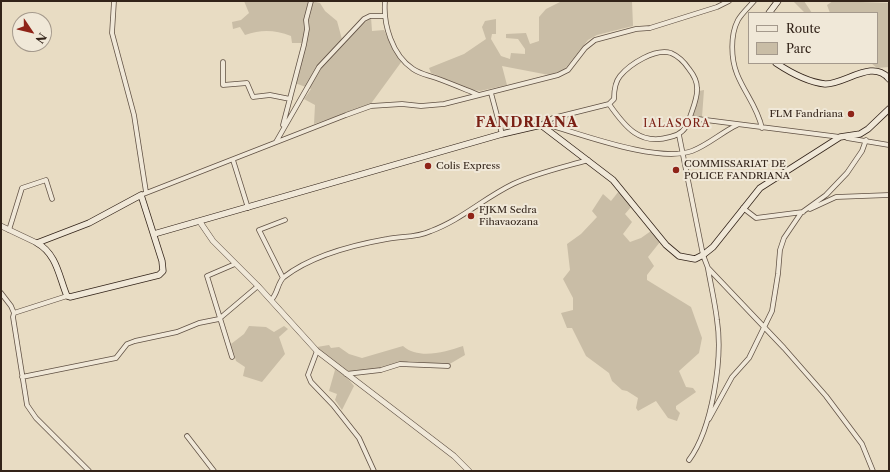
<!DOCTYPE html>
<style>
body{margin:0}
#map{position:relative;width:890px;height:472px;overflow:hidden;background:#e8dcc3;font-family:"Libre Caslon Text",serif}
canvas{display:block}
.frame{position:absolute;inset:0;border:2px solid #322319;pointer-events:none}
.legend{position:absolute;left:748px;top:12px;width:130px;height:52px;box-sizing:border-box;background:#f0e8d8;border:1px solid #a4998c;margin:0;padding:5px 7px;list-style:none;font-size:12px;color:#322319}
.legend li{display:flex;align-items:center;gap:8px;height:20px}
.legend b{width:20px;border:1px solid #a4998c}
.north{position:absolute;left:12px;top:12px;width:40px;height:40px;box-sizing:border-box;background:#f0e8d8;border:1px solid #a4998c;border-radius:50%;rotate:125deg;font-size:11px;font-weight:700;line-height:16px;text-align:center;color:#322319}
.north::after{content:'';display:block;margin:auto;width:14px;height:18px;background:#8f2418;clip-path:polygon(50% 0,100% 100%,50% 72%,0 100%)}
</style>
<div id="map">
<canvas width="890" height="472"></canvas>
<div class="frame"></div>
<ul class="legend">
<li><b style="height:5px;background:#f0e8d8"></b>Route</li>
<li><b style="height:11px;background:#c9bda6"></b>Parc</li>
</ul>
<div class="north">N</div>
</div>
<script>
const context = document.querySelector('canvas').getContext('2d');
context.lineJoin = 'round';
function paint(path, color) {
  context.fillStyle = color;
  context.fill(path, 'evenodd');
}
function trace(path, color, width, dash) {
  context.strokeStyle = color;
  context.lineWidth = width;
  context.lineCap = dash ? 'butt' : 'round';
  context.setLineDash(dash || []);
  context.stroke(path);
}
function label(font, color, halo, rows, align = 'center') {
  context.font = font + ' "Libre Caslon Text",serif';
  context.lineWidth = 4;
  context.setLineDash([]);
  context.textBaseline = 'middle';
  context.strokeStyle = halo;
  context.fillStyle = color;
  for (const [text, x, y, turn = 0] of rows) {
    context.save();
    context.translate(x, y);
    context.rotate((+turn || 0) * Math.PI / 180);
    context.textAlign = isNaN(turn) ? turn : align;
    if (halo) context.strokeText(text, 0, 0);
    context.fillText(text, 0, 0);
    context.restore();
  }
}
const green = new Path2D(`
 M244 1H311L320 3 325 11 337 21 343 43 371 17 372 31 384 30 392 47 402 61 370 105 314 124 315 105 304 99 311 89 295 83 305 43H292L291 36C275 30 262 29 245 35L240 27 233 29 232 22 241 20 249 13Z
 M562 1H632L633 26 597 35 588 40 564 70 549 75 502 66 507 85 480 91 473 90 431 73 429 68 464 54 486 39 482 27 485 21 496 19V34H492L491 39 501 56 510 59 511 53 525 54V49L518 39 506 38V34L526 33 530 44 539 41V17L546 9Z
 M793 1H804L812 13H805Z
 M833 1 889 3V67L877 68 871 63H877V13H830L827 5Z
 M704 90 702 117 692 115 699 91Z
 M619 191 631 207 625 214 632 222 623 234 630 242 641 238 651 231 660 242 648 257 654 266 647 275V280L691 307 702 338 699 353 679 371 686 387 693 388 696 392 676 406V409L680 413 677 421 668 418 656 401 638 411 636 408 638 398 627 391 622 390 612 381 609 373 586 356 572 328H567L561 313 573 310V298L563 279 570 270 567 244 581 234 597 217 592 211 603 194 611 201Z
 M249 326 266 327 274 332 284 326 288 329 279 337 285 354 262 382 243 376 245 367 236 361 231 344 244 334Z
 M329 345 331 348 339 347 349 354 362 358 403 346C419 360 445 352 463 346L465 355 448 365 409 361 387 369 345 375 354 386 342 410 335 400 337 394 329 391 335 370 317 347Z`);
const minor = new Path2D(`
 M114 1 112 33 134 115 146 192
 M385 1C383 24 392 55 413 69 420 74 428 75 436 78 450 83 464 89 479 95
 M754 1C749 7 742 13 738 20 730 35 731 59 737 74 745 94 757 106 762 128
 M223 62V85L247 83 253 97 270 95 290 99
 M491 93 502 134
 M690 118 840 137
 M283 125 304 45 307 29 306 20 311 1
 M541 125 553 118 609 104 614 99C614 91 615 82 620 76 630 64 655 48 671 53 678 56 685 63 689 69 693 74 697 82 697 88 698 98 692 110 689 120 686 130 680 135 670 137 640 146 625 127 609 104
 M543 125H549C584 135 658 163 692 151 708 145 722 132 737 125
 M679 135 703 255 708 268 784 348 826 396 862 444 873 471
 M847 138 889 145
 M276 142 319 67 364 19 370 16H384
 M233 160 248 208
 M141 195 346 115 371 106 402 104 421 106 444 104 558 75 568 70 585 48 595 40 636 29 650 28 717 7 729 1
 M743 208 756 218 803 212
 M810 209 836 197 889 195
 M9 230 22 188 46 180 52 199
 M283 278 259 230 285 220
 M1 293 11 306 14 313 13 317 27 405 36 418 89 471
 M271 300C278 294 277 283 284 277 312 255 353 245 387 239 402 236 416 238 431 231 461 220 484 198 513 184 536 173 564 167 588 160
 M14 313 67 296
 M317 351 308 375 311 382 333 405 359 438 374 471
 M232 357 207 276 235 264
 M346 374 381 370 400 364 448 366
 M22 377 116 358 127 344 135 341 177 332 199 323 219 319 258 286
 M709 419 732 377 749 358 772 311 778 274 780 250 784 238 801 213 826 195 847 173 862 151 866 140
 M187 436 214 471
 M689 460C712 429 723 359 717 320 715 303 711 286 708 269`);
const tertiary = new Path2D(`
 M200 222 213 241 258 286 317 351 454 456 469 471
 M1 226 37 243`);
const secondary = new Path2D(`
 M769 13 778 1
 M776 63C791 73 807 82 825 84 844 85 873 58 889 79
 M141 195 162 261 163 271 159 275 70 297 67 296C59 277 57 254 37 243L89 223Z
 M154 234 502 134 541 125 613 180 666 245 679 256 695 259 703 255 713 247 760 188 840 137 860 134 868 129 889 109`);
const markers = [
 [851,114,4,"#8f2418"],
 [428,166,4,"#8f2418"],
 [676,170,4,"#8f2418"],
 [471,216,4,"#8f2418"]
];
const poiNames = [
 ["FLM Fandriana",843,114,"right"],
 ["COMMISSARIAT DE",684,164],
 ["POLICE FANDRIANA",684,176],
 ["Colis Express",436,166],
 ["FJKM Sedra",479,210],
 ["Fihavaozana",479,222]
];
const neighbourhoodNames = [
 ["IALASORA",677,124]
];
const districtNames = [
 ["FANDRIANA",527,123]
];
paint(green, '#c9bda6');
trace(minor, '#605144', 5.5);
trace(tertiary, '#605144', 6);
trace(secondary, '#322319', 7);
trace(minor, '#f0e8d8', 4);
trace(tertiary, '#f0e8d8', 5);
trace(secondary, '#f0e8d8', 5.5);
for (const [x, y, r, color] of markers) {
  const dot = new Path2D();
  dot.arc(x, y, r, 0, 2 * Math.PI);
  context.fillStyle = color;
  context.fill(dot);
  trace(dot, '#f0e8d8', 1.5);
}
label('10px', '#322319', '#f0e8d8', poiNames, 'left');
context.letterSpacing = '1px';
label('11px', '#7a1f14', '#f0e8d8', neighbourhoodNames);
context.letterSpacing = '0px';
context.letterSpacing = '1px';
label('bold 14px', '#7a1f14', '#f0e8d8', districtNames);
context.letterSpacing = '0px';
</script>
